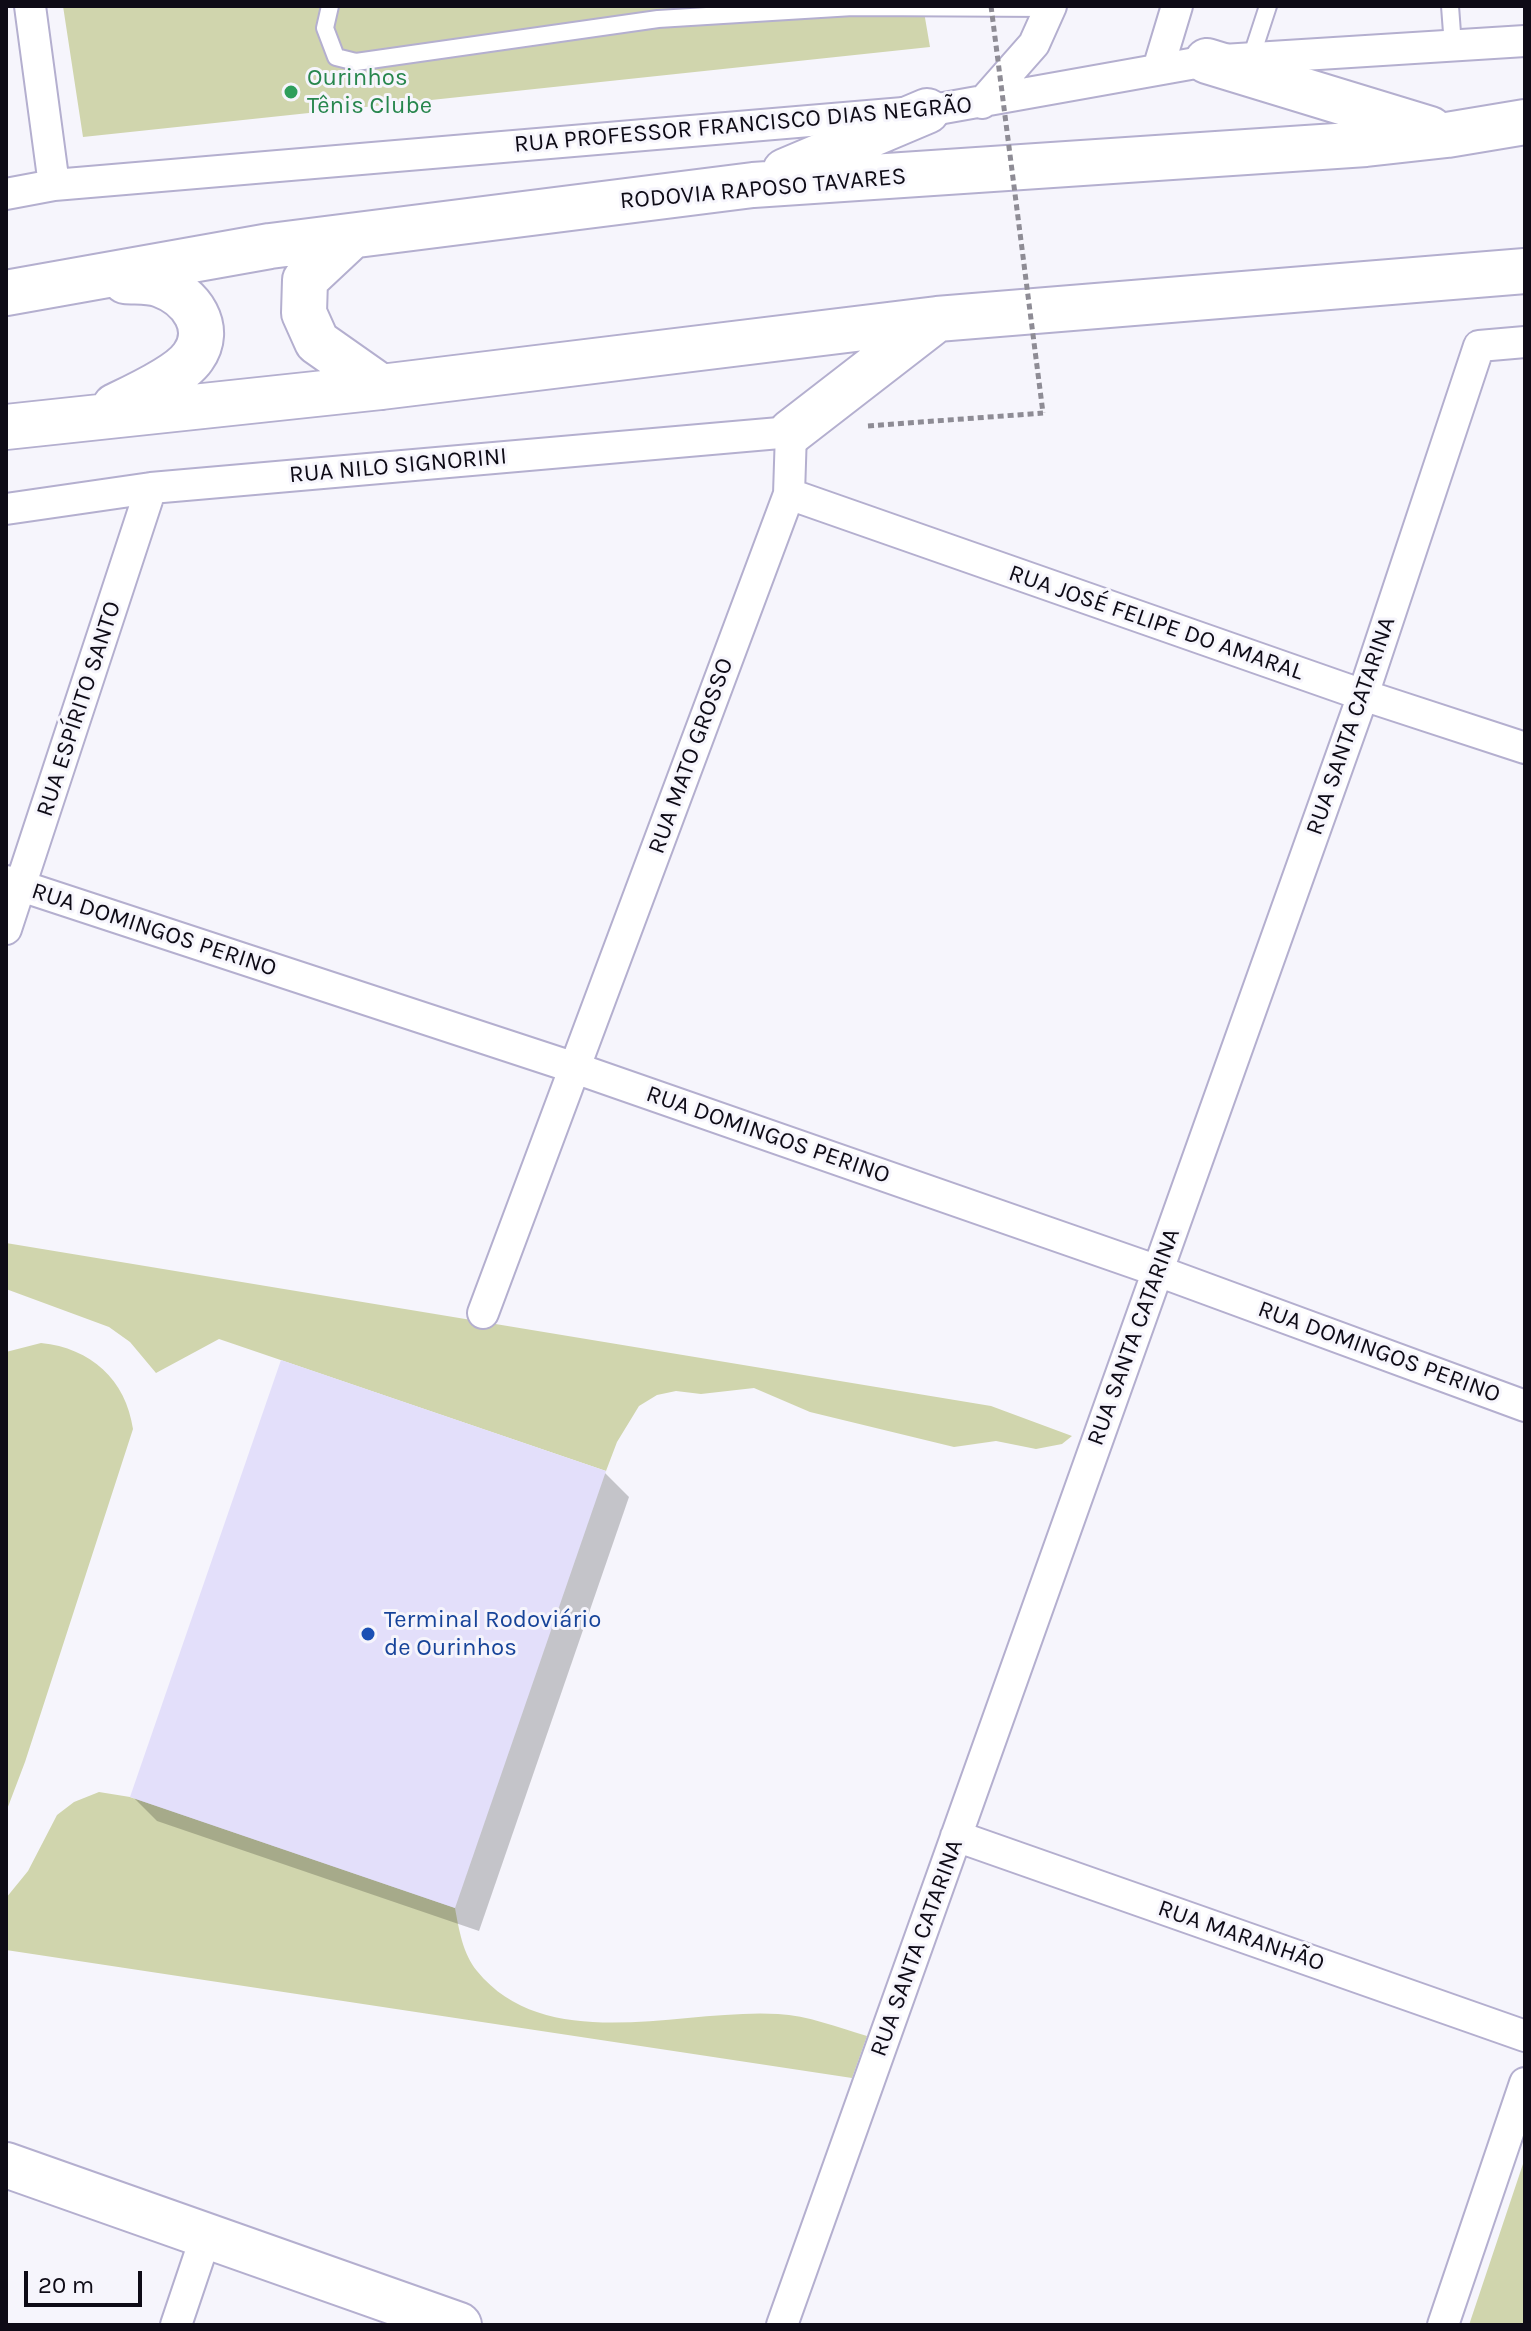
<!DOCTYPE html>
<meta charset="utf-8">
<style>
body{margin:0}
#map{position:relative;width:1531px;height:2331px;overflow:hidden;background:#f6f5fc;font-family:Karla,sans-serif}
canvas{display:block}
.frame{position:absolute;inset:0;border:8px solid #0e0b16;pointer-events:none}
.scale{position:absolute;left:24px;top:2271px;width:118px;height:36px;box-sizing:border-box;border:4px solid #0e0b16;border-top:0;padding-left:10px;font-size:24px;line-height:28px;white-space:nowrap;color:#0e0b16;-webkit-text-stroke:6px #f6f5fc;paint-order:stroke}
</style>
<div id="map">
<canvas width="1531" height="2331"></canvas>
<div class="frame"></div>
<div class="scale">20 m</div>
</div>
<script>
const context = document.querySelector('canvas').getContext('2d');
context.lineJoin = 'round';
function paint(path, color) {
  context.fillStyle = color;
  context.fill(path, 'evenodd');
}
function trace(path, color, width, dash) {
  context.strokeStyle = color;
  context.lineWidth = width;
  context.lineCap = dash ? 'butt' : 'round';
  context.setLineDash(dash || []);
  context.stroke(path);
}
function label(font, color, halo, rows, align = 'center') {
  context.font = font + ' Karla,sans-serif';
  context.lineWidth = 6;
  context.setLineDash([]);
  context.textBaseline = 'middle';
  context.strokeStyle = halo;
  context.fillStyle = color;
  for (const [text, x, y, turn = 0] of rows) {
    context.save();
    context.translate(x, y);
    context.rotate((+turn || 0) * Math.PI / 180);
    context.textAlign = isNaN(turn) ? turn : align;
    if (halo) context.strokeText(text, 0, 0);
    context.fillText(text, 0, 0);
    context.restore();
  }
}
const green = new Path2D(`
 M63 6H923L930 47 83 137Z
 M6 1243 991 1406 1072 1436 1062 1444 1036 1449 996 1441 954 1447 810 1412 754 1388 701 1394 676 1391 657 1395 639 1406 617 1442 606 1471 219 1339 156 1373 130 1342 109 1327 6 1289Z
 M41 1343C91 1348 126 1380 133 1429L25 1762 6 1812V1352Z
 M99 1792 130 1797 455 1908C459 1930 463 1954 477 1971 547 2057 683 2008 778 2014 807 2015 839 2028 867 2036L852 2078 6 1950V1898L28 1871 57 1815 74 1802Z
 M1525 2158V2325H1469Z`);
const shadow = new Path2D(`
 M605 1473 629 1497 479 1931 157 1821 132 1796Z`);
const building = new Path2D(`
 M281 1360 606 1471 455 1908 130 1797Z`);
const path = new Path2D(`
 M868 426 1043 413`);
const lane = new Path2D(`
 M330 6 325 28 336 57 356 62 658 19 853 7 1050 8
 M1450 6 1453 46
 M1251 58 1268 6`);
const street = new Path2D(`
 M30 6 54 185
 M1158 69 1177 6
 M982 103 1034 44 1051 6
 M6 194 54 185 927 111 1207 61 1525 41
 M789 494 1363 695 1525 748
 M6 509 151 488 791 432 789 494 483 1313
 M6 881 575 1068 1158 1271 1525 1406
 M6 929 151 488
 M956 1836 1525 2036
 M176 2325 206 2236
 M782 2325 1363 695 1479 346 1525 342
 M1443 2325 1525 2083`);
const secondary = new Path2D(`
 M6 2165 459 2325`);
const highway = new Path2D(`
 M1207 61 1430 129
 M785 171 927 111
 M352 236 305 280 304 313 317 342 381 387
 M6 293 270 246 753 185 1366 144 1447 135 1525 122
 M115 406C136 396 180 376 193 357 214 328 191 296 161 285 151 281 136 282 125 281
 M6 427 381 387 937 319 1525 271
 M791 432 937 319`);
const pathBridge = new Path2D(`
 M991 6 1043 413`);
const markers = [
 [291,92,8,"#2e9e5b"],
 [368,1634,8,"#1a4fb4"]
];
const leisureNames = [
 ["Ourinhos",307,78],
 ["Tênis Clube",307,106]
];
const streetNames = [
 ["RUA PROFESSOR FRANCISCO DIAS NEGRÃO",743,125,-5],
 ["RODOVIA RAPOSO TAVARES",763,189,-5],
 ["RUA NILO SIGNORINI",398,466,-5],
 ["RUA JOSÉ FELIPE DO AMARAL",1156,623,19],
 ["RUA ESPÍRITO SANTO",79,709,-72],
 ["RUA SANTA CATARINA",1351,726,-71],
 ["RUA MATO GROSSO",691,756,-70],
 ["RUA DOMINGOS PERINO",154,930,18],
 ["RUA DOMINGOS PERINO",768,1135,19],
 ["RUA SANTA CATARINA",1134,1337,-70],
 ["RUA DOMINGOS PERINO",1379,1352,20],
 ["RUA MARANHÃO",1241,1936,19],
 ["RUA SANTA CATARINA",917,1948,-70]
];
const transitNames = [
 ["Terminal Rodoviário",384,1620],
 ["de Ourinhos",384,1648]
];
paint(green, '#d0d5ad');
paint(shadow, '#0003');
paint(building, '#e3dffa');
trace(lane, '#b4afcf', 20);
trace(street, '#b4afcf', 34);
trace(secondary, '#b4afcf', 48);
trace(highway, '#b4afcf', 48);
trace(path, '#8e8c95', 5, [6, 4]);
trace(lane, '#fff', 16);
trace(street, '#fff', 30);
trace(secondary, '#fff', 44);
trace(highway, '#fff', 44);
trace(pathBridge, '#8e8c95', 5, [6, 4]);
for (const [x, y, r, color] of markers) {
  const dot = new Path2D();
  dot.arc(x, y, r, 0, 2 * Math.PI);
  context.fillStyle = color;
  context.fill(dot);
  trace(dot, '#f6f5fc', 3);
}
label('24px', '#27864d', '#f6f5fc', leisureNames, 'left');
label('24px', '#0e0b16', '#f6f5fc', streetNames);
label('24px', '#164399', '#f6f5fc', transitNames, 'left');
</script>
